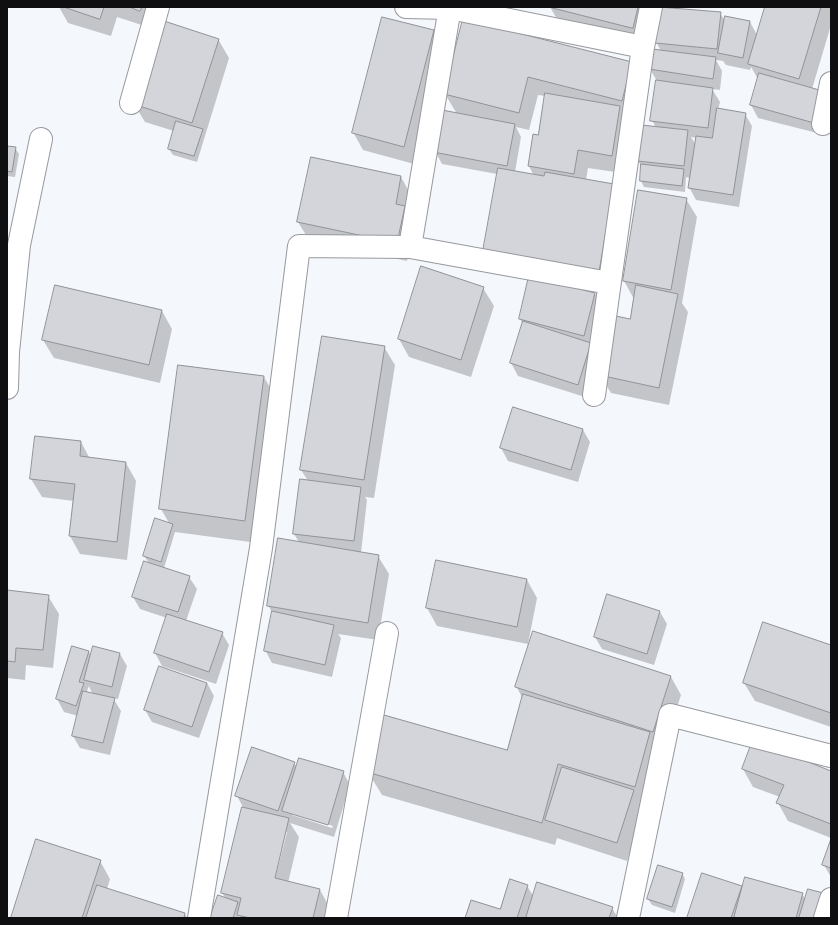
<!DOCTYPE html>
<style>
body{margin:0}
#map{position:relative;width:838px;height:925px;overflow:hidden;background:#f4f7fc;font-family:Cabin,sans-serif}
canvas{display:block}
.frame{position:absolute;inset:0;border:8px solid #0f0f11;pointer-events:none}
</style>
<div id="map">
<canvas width="838" height="925"></canvas>
<div class="frame"></div>
</div>
<script>
const context = document.querySelector('canvas').getContext('2d');
context.lineJoin = 'round';
function paint(path, color) {
  context.fillStyle = color;
  context.fill(path, 'evenodd');
}
function trace(path, color, width, dash) {
  context.strokeStyle = color;
  context.lineWidth = width;
  context.lineCap = dash ? 'butt' : 'round';
  context.setLineDash(dash || []);
  context.stroke(path);
}
const shadow = new Path2D(`
 M59 7H158L151 28 117 17 111 36 68 23Z
 M550 7H648L640 40 557 19Z
 M660 7 720 13 725 21 750 22 757 35 766 7H831V25L812 89 821 134 758 118 751 105 758 79 751 67 750 70 726 65 723 61 716 60 722 71 720 90 712 89 720 102 718 110 745 114 752 126 739 207 696 200 689 187 690 178 686 177 685 192 644 187 641 181 642 167 638 161 656 128 652 120 657 81 650 69 661 51 656 42ZM691 137 697 138 696 145Z
 M464 20 642 81 622 173 588 168 586 180 613 185 609 290 497 174 442 164 435 151 457 114 445 94ZM538 95 545 96 539 136 534 135 529 166 534 176 515 172 521 137 516 127 529 130Z
 M433 31 444 49 414 164 363 150 353 132Z
 M218 39 229 58 197 162 173 155 169 149 174 131 145 122 134 104Z
 M7 147 15 148 19 154 15 177 7 176Z
 M401 177 411 195 415 224 407 261 309 240 298 222Z
 M686 199 697 217 682 303 688 312 669 405 611 393 600 375 630 320 634 299 624 281Z
 M56 286 162 311 172 329 160 383 54 358 43 340Z
 M483 288 494 306 471 377 409 357 399 339Z
 M595 294 602 306 585 397 518 376 511 363 523 324 520 319Z
 M384 347 395 365 374 498 365 497 367 500 361 553 378 556 389 574 378 640 338 634 341 638 332 677 272 663 265 650 273 614 268 605 299 542 294 534 308 481 301 470Z
 M179 366 264 377 277 400 258 543 175 532 164 568 189 577 197 589 186 621 222 633 229 645 216 684 162 666 155 653 167 618 140 609 133 597 149 563 144 556 169 523 161 509Z
 M513 408 583 430 590 442 578 482 508 461 501 448Z
 M81 442 90 459 126 463 136 481 127 560 80 554 70 536 74 501 42 497 31 479Z
 M527 580 537 598 528 644 437 626 427 608Z
 M7 591 48 596 59 614 53 668 26 665 25 680 7 678Z
 M660 612 667 624 654 665 602 649 595 637Z
 M831 646V727L755 701 744 683Z
 M73 647 89 652 91 656 120 654 127 666 118 699 113 698 121 711 110 755 80 748 73 736 78 716 64 712 57 699ZM89 686 91 691 93 694 87 691Z
 M671 677 681 695 627 861 557 838 555 845 382 795 368 772 507 752 523 699 516 686Z
 M207 683 214 696 199 738 152 722 145 710Z
 M294 763 297 767 343 772 350 785 334 837 290 823 299 837 288 883 320 890 330 908 328 918H240L239 916 238 918H211L226 899 222 893 243 807 237 796ZM292 813 333 826 332 828 292 815ZM284 832H287L274 883H272Z
 M743 769 831 772V838L788 821 778 803 780 797 753 787Z
 M831 842V877L824 865Z
 M100 861 110 879 107 889 185 914 187 918H12Z
 M682 873 685 879 675 913 652 905 648 899Z
 M527 886 534 897 612 908 618 918H466L501 911Z
 M741 887 742 890 802 894 806 900 830 918H688Z`);
const building = new Path2D(`
 M64 7H104L100 19Z
 M130 7H142L140 11Z
 M549 7H638L633 28Z
 M659 7 721 12 717 49 655 43Z
 M765 7H821L799 79 748 64Z
 M725 16 750 21 743 58 718 53Z
 M382 17 434 30 404 147 352 133Z
 M463 19 632 62 622 101 528 77 519 113 444 94Z
 M161 20 219 39 192 123 133 104Z
 M652 49 716 57 713 79 649 69Z
 M759 73 823 91 814 123 750 105Z
 M656 80 713 88 708 128 650 121Z
 M545 93 620 106 612 156 578 150 574 174 528 166 533 134 538 135Z
 M717 108 746 113 733 195 688 188 696 136 712 138Z
 M442 110 515 124 507 166 433 152Z
 M176 121 203 129 194 156 168 149Z
 M641 125 688 130 684 166 637 161Z
 M7 146 16 147 12 172 7 171Z
 M311 157 401 176 396 204 405 206 397 243 297 222Z
 M641 164 684 169 682 186 640 181Z
 M498 168 544 176 545 172 614 184 599 272 483 251Z
 M638 190 687 198 671 290 623 281Z
 M421 266 484 287 461 360 398 339Z
 M529 276 595 293 584 336 519 319Z
 M55 285 162 310 149 365 42 340Z
 M636 285 678 294 659 388 599 375 611 315 630 319Z
 M523 321 591 343 578 385 510 363Z
 M322 336 385 346 364 480 300 470Z
 M178 365 264 376 245 521 159 509Z
 M513 407 583 429 571 470 500 448Z
 M35 436 81 441 80 456 126 462 117 542 69 536 75 484 30 479Z
 M300 479 361 487 354 541 293 534Z
 M155 518 173 524 161 562 143 556Z
 M278 538 379 555 368 623 267 606Z
 M436 560 527 579 517 627 426 608Z
 M144 561 190 576 178 612 132 597Z
 M7 590 49 595 43 650 16 648 15 662 7 661Z
 M607 594 660 611 647 654 594 637Z
 M272 611 334 625 325 665 264 651Z
 M167 614 223 632 209 672 154 653Z
 M763 622 831 645V713L743 683Z
 M533 631 671 676 653 732 515 687Z
 M72 646 89 651 79 682 84 683 76 706 56 699Z
 M93 646 120 653 112 687 84 680Z
 M159 666 207 683 192 727 144 710Z
 M83 691 115 698 103 743 72 736Z
 M523 694 650 732 635 787 558 764 542 823 367 772 384 715 507 750Z
 M753 740 831 771V824L776 803 784 785 742 769Z
 M252 747 295 762 278 811 235 796Z
 M299 758 344 771 328 825 282 811Z
 M562 767 634 790 617 843 545 820Z
 M242 807 289 818 275 878 320 889 313 918H250L237 915 241 898 221 893Z
 M36 839 101 860 82 918H11Z
 M831 839V868L822 865Z
 M658 865 683 873 672 907 647 899Z
 M702 873 742 886 731 918H687Z
 M745 877 803 893 796 918H734Z
 M510 879 528 885 517 918H465L471 900 500 909Z
 M537 882 613 907 609 918H526Z
 M97 885 185 913 184 918H86Z
 M808 889 827 894 819 918H799Z
 M218 895 238 902 233 918H210Z`);
const street = new Path2D(`
 M406 7 450 8 643 47
 M131 103 158 7
 M823 124 831 83
 M410 247 609 283
 M7 388 8 352 19 245 41 139
 M594 395 643 47 651 7
 M199 918 261 548 299 246 410 247 450 7
 M336 918 387 633
 M628 918 670 715 831 756
 M825 918 831 899`);
paint(shadow, '#0003');
paint(building, '#d3d5da');
trace(building, '#909297', 1);
trace(street, '#97999e', 24);
trace(street, '#fff', 22);
</script>
